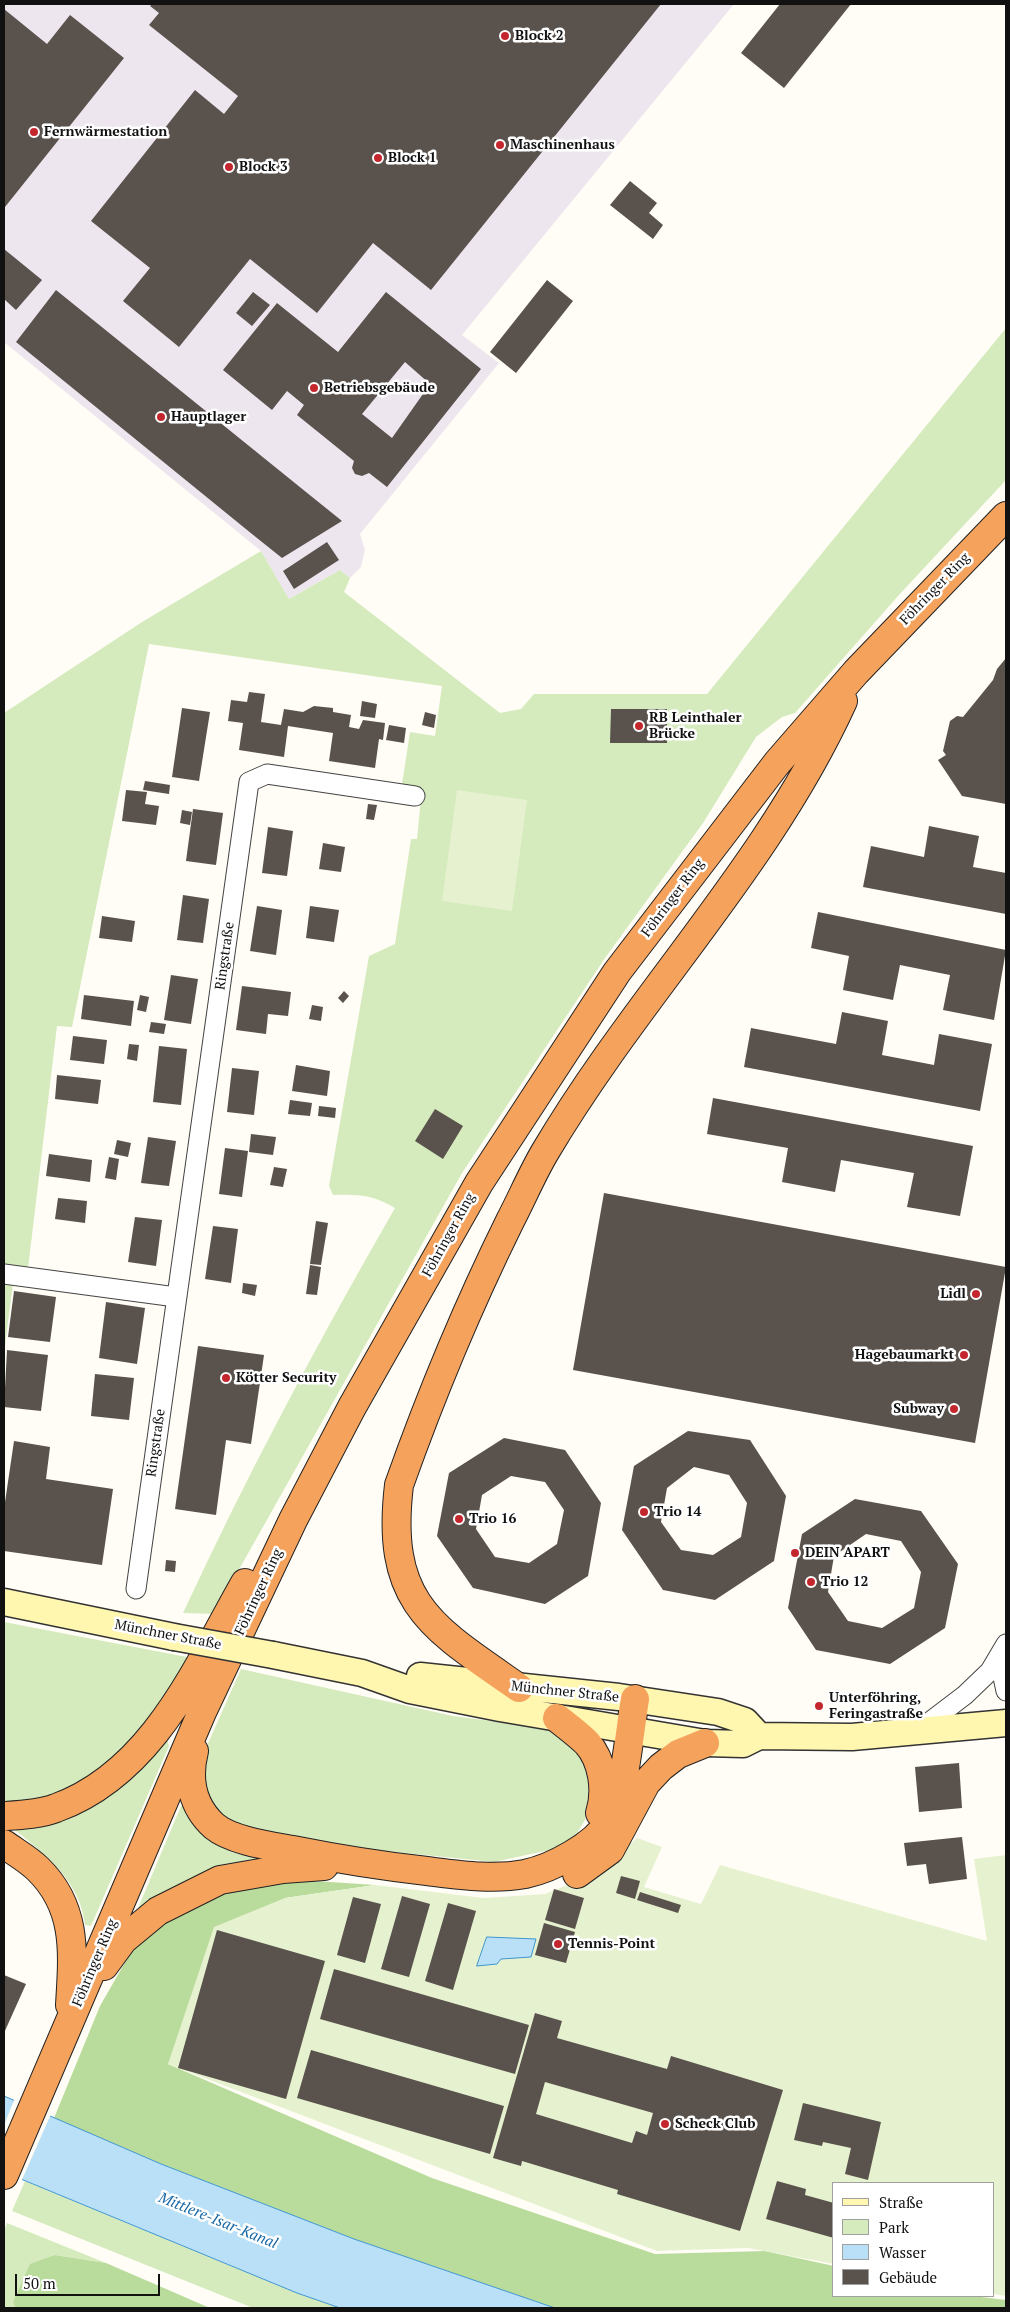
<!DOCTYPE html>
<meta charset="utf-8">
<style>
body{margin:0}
#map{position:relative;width:1010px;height:2312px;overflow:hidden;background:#fffdf5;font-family:"PT Serif",serif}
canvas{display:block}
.frame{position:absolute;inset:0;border:5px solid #111;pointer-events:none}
.legend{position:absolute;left:832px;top:2182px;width:162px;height:115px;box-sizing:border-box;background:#fff;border:1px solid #a0a0a0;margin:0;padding:6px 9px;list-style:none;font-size:15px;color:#111}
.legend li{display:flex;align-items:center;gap:10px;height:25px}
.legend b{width:25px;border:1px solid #a0a0a0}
.scale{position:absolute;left:15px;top:2274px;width:145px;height:22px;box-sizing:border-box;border:2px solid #111;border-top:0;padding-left:6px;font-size:15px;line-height:18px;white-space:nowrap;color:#111;-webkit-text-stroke:4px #fff;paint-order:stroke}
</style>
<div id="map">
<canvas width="1010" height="2312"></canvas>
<div class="frame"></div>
<ul class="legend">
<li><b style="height:6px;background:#fff6b0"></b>Straße</li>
<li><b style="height:14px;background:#d5ebbd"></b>Park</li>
<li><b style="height:14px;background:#b9e0f7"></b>Wasser</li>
<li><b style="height:14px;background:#5a524d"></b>Gebäude</li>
</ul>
<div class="scale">50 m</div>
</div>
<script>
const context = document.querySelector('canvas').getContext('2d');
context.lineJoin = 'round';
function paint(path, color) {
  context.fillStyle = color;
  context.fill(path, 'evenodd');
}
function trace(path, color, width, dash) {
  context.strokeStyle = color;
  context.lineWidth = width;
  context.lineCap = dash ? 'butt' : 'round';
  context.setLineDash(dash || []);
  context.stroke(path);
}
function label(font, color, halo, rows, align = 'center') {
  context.font = font + ' "PT Serif",serif';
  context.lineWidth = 5;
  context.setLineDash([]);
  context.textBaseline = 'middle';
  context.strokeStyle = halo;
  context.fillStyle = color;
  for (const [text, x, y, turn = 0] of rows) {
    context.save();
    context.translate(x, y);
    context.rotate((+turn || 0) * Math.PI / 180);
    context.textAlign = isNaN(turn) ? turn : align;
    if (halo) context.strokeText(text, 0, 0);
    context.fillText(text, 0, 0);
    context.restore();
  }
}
const industrial = new Path2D(`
 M4 4H734L462 335 499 363 360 534 365 550 361 567 350 578 340 570 289 599 261 551 4 342Z`);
const green = new Path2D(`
 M1006 328V480L898 596 795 713 782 717 756 737 703 823 605 958 462 1173 214 1614 183 1613C247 1475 319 1340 395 1208 374 1195 357 1194 333 1195L329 1186 369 956 395 944 411 839H417L422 788 402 784 410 732 435 736 442 686 149 644 72 1027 57 1026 27 1277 14 1276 4 1353V713L142 622 261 551 289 599 340 570 350 578 344 592 500 713 521 709 534 694H707Z
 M4 1622 192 1658C165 1704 108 1786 53 1799 38 1803 20 1803 4 1804Z
 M241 1669 453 1716 546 1728 573 1743 586 1758 593 1798 585 1820 574 1838 554 1849 494 1862 307 1843 244 1831 213 1813 205 1801 202 1757Z
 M167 1740 169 1746 91 1926 85 1925C80 1881 47 1856 15 1830L69 1817 110 1796 143 1765 159 1746Z
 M181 1806H190L263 1857C207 1868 182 1879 136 1913Z
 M25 2181 297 2293 340 2308H253L12 2211Z
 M7 2223 106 2263 55 2255 13 2302 15 2308H4V2231Z`);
const forest = new Path2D(`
 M285 1879 375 1885 285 1898 168 2064 432 2178 655 2254 765 2251 834 2266V2296H973L1006 2300V2308H555L354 2239 161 2164 54 2118 100 2006 131 1952 163 1924 222 1893Z
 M55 2255 106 2263 210 2308H15L13 2302 30 2264Z`);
const pitch = new Path2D(`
 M457 790 527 800 512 911 442 901Z
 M637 1838 662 1847 644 1887 701 1904 720 1865 987 1941 974 1859 1006 1855V2296L994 2294V2183H834V2264L748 2248 657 2251 168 2064 214 1927 285 1898 375 1885 484 1898 545 1894 597 1873Z`);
const water = new Path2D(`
 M487 1937 536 1939 531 1957 501 1959 497 1964 477 1966Z
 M4 2096 161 2164 354 2239 555 2308H340L297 2293 4 2172Z`);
const pier = new Path2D(`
 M15 2098 51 2114 21 2182 4 2175V2125Z`);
const building = new Path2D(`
 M152 4H661L431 290 373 243 317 313 250 259 179 347 123 301 150 268 91 221 195 90 224 114 238 96 149 25 159 13 150 6Z
 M780 4H851L784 88 741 53Z
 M4 9 47 44 70 15 124 58 5 207Z
 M630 181 657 203 649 213 663 225 653 239 610 205Z
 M4 249 42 280 16 310 4 299Z
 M547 280 573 301 516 373 490 352Z
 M56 290 306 492 342 521 282 558 252 534 16 342Z
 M253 292 270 305 252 326 236 313Z
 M386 292 481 369 387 487 369 473 362 476 355 474 352 468 354 461 297 415 304 405 287 391 272 410 223 370 277 303 338 352ZM405 362 430 384 392 438 362 414Z
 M327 542 339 560 294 589 283 571Z
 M1006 658V804L962 796 938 760 946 755 943 751 950 721 957 716 963 717 993 680 997 669Z
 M249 692 265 694 261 722 281 725 284 709 303 712 314 706 333 708V712L351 715 349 727 359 729 363 720 385 723 383 740 379 739 375 768 329 761 333 733 288 726 284 757 239 750 243 723 228 721 231 700 247 702Z
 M362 701 377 704 375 718 360 716Z
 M182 708 210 712 199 781 172 777Z
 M611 709H667V743H610Z
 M425 712 436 715 434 728 422 725Z
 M389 725 406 728 404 743 386 740Z
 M145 781 170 785 169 794 143 790Z
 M126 790 147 792 145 804 159 806 156 825 122 821Z
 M368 804 377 805 374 820 366 819Z
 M193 809 223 813 216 865 186 861Z
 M182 810 192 812 190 825 180 823Z
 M929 826 979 836 973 867 1006 873V914L863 887 871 846 924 857Z
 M268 827 293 831 287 876 262 873Z
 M323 843 345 847 341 872 319 869Z
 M183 895 209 899 203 943 177 940Z
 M257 906 282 910 276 955 250 951Z
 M310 906 339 910 334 942 306 938Z
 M818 912 1006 950 994 1020 943 1010 950 975 900 965 893 1000 843 990 849 956 811 948Z
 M102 916 135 921 132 942 99 938Z
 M171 975 198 979 191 1024 164 1020Z
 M242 986 291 992 288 1016 268 1014 266 1034 236 1030Z
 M344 991 349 996 343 1003 338 998Z
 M84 995 134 1001 131 1026 81 1019Z
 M140 995 149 997 146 1012 137 1010Z
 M312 1005 323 1007 321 1021 309 1019Z
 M842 1012 888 1021 882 1055 934 1065 939 1034 992 1044 980 1111 744 1067 751 1028 836 1044Z
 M151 1022 166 1024 164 1034 149 1032Z
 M73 1036 107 1040 104 1064 70 1060Z
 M129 1044 139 1045 137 1061 127 1059Z
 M159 1046 187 1049 181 1105 153 1102Z
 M296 1065 330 1071 327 1096 292 1091Z
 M232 1068 259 1071 254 1115 227 1112Z
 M57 1075 101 1080 98 1104 55 1099Z
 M713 1098 973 1146 960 1216 907 1207 914 1173 841 1160 835 1192 782 1182 788 1148 707 1134Z
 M290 1100 312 1103 310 1116 288 1114Z
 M319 1106 336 1108 335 1118 318 1116Z
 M435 1109 463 1126 443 1159 415 1141Z
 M251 1134 276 1137 273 1155 249 1152Z
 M148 1137 176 1141 169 1186 141 1183Z
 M117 1140 131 1143 128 1157 114 1154Z
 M225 1148 248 1151 242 1197 219 1194Z
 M49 1154 92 1160 90 1182 46 1176Z
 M109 1157 119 1159 116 1180 105 1178Z
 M274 1167 287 1169 283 1187 270 1185Z
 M604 1193 1006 1267 975 1443 573 1370Z
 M58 1198 87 1201 85 1223 55 1219Z
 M135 1217 162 1220 156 1266 128 1262Z
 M316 1221 328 1223 321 1265 310 1264Z
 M213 1226 238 1229 231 1283 205 1279Z
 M310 1265 321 1267 317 1295 306 1294Z
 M243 1283 257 1285 255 1296 242 1293Z
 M14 1291 56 1297 50 1342 8 1337Z
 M106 1302 145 1308 137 1364 99 1358Z
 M198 1346 264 1355 251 1444 226 1440 216 1515 175 1509Z
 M7 1350 48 1355 41 1411 4 1407Z
 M95 1374 134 1378 129 1420 91 1416Z
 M688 1431 750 1440 786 1496 774 1561 715 1600 663 1590 622 1530 634 1466ZM694 1467 729 1475 747 1503 741 1537 713 1555 681 1550 661 1522 667 1488Z
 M504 1438 565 1450 601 1503 588 1576 545 1604 473 1588 437 1536 449 1473ZM511 1476 545 1482 564 1510 557 1544 529 1563 495 1557 476 1529 482 1495Z
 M14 1441 50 1447 46 1479 113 1489 102 1565 4 1551V1509Z
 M855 1499 921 1511 958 1564 945 1628 890 1664 816 1650 788 1608 802 1534ZM866 1534 901 1541 921 1572 914 1608 882 1628 848 1621 828 1592 834 1556Z
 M166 1560 176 1561 175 1572 165 1571Z
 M959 1763 962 1808 919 1812 915 1767Z
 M962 1837 967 1879 929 1884 926 1864 907 1866 904 1843Z
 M621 1876 640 1881 635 1899 616 1893Z
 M554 1889 584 1898 575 1929 545 1920Z
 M640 1892 681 1905 678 1913 637 1900Z
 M402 1896 430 1904 409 1977 381 1969Z
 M353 1897 381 1904 365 1963 337 1955Z
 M448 1903 476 1911 453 1990 425 1981Z
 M544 1923 575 1932 566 1963 535 1955Z
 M217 1930 325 1961 286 2099 178 2068Z
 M334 1969 529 2025 515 2074 320 2019Z
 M4 1975 26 1984 4 2033Z
 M535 2013 562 2021 557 2038 667 2069 671 2056 783 2090 740 2231 617 2194 618 2190 522 2161 521 2166 493 2158ZM545 2082 653 2113 647 2135 636 2131 632 2143 536 2114Z
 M311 2050 504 2106 490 2154 297 2098Z
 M803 2103 881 2122 868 2180 845 2174 851 2148 823 2142 822 2146 794 2140Z
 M777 2181 806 2189 805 2195 834 2203V2238L766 2219Z`);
const street = new Path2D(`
 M4 1274 176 1297
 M136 1589 249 782 267 774 415 796
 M1006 1660 1003 1677 1006 1691
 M919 1730 965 1695 990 1671 1006 1644`);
const secondary = new Path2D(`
 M4 1602 174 1637
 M273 1655 362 1673 410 1690 500 1708 705 1743 743 1744 759 1736 852 1737 1006 1723
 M420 1676 619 1697 718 1712 745 1721 759 1736`);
const highway = new Path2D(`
 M519 1688C431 1627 385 1603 399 1485 431 1395 468 1306 510 1221 522 1198 532 1174 545 1152 637 996 768 866 843 701
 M557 1718C567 1726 578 1734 587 1743 603 1761 607 1791 600 1813
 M194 1751C187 1779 192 1806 214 1826 232 1841 271 1846 293 1850 338 1859 382 1866 427 1871 460 1875 493 1880 525 1874 553 1868 594 1846 610 1821 624 1798 630 1728 635 1699
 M4 1816C21 1815 41 1814 56 1808 153 1773 197 1667 245 1583
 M4 1844C15 1852 28 1859 38 1869 78 1908 73 1954 70 2005
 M577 1874 610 1850 646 1783 661 1767 678 1754 705 1743
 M104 1966 123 1940 158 1911 220 1880 283 1869 324 1866
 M4 2175 202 1712 293 1520 352 1407 479 1183 617 972 777 763 856 672 1006 516`);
const secondaryBridge = new Path2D(`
 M174 1637 273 1655`);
const markers = [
 [505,36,5,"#c4262e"],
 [34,132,5,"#c4262e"],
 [500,145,5,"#c4262e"],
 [378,158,5,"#c4262e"],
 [229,167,5,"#c4262e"],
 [314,388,5,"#c4262e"],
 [161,417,5,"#c4262e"],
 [639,726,5,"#c4262e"],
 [976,1294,5,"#c4262e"],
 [964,1355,5,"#c4262e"],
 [226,1378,5,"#c4262e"],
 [954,1409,5,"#c4262e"],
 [644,1512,5,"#c4262e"],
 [459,1519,5,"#c4262e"],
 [795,1553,5,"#c4262e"],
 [811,1582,5,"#c4262e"],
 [819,1706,5,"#c4262e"],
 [558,1944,5,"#c4262e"],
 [665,2124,5,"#c4262e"]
];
const poiNames = [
 ["Block 2",515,36],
 ["Fernwärmestation",44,132],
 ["Maschinenhaus",510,145],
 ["Block 1",388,158],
 ["Block 3",239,167],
 ["Betriebsgebäude",324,388],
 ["Hauptlager",171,417],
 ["RB Leinthaler",649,718],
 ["Brücke",649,734],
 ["Lidl",966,1294,"right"],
 ["Hagebaumarkt",954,1355,"right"],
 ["Kötter Security",236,1378],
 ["Subway",944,1409,"right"],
 ["Trio 14",654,1512],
 ["Trio 16",469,1519],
 ["DEIN APART",805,1553],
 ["Trio 12",821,1582],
 ["Unterföhring,",829,1698],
 ["Feringastraße",829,1714],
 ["Tennis-Point",568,1944],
 ["Scheck Club",675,2124]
];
const streetNames = [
 ["Föhringer Ring",935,589,-46],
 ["Föhringer Ring",673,898,-53],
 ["Ringstraße",225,956,-82],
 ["Föhringer Ring",449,1235,-61],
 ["Ringstraße",156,1443,-82],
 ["Föhringer Ring",259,1592,-65],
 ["Münchner Straße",168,1635,11],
 ["Münchner Straße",565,1692,6],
 ["Föhringer Ring",95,1963,-67]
];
const waterNames = [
 ["Mittlere-Isar-Kanal",218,2221,22]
];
paint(industrial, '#eee6ef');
paint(green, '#d5ebbd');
paint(forest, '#b9dc9c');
paint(pitch, '#e6f2cf');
paint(water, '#b9e0f7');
trace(water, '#3f96cf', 1);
paint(pier, '#fffdf5');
paint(building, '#5a524d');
trace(street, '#444', 21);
trace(secondary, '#333', 29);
trace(highway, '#222', 30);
trace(street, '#fff', 19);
trace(secondary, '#fff6b0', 26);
trace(highway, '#f5a25d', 28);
trace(secondaryBridge, '#333', 29, []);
trace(secondaryBridge, '#fff6b0', 26);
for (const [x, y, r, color] of markers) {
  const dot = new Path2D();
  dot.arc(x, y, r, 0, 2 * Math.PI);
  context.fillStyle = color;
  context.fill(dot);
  trace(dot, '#fff', 2);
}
label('bold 14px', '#111', '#fff', poiNames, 'left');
label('14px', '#111', '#fff', streetNames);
label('italic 15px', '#1768a6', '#fff', waterNames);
</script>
